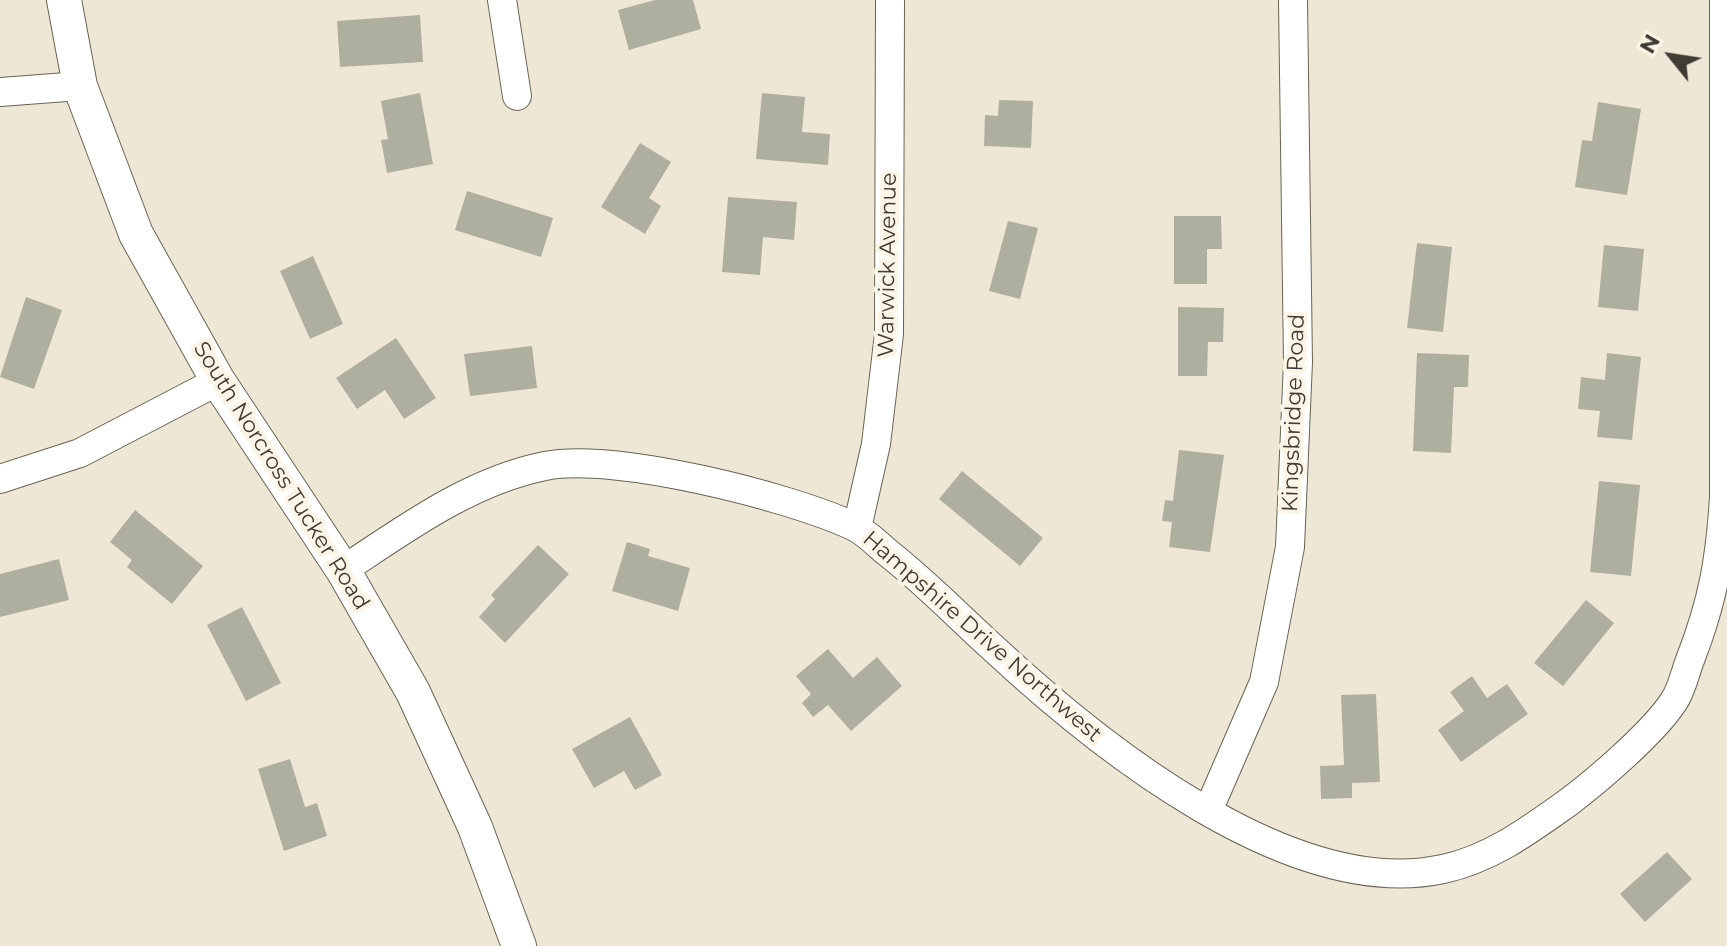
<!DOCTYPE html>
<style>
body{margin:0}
#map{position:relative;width:1727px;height:946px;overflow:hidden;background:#efe7d6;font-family:Montserrat,sans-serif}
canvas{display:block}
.north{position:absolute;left:1631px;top:16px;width:80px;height:80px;-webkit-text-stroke:6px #fcf4e4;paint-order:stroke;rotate:300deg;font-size:22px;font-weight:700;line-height:32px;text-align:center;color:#3f3c35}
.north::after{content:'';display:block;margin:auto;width:28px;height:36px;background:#3f3c35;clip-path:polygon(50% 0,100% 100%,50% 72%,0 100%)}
</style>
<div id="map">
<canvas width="1727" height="946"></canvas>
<div class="north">N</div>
</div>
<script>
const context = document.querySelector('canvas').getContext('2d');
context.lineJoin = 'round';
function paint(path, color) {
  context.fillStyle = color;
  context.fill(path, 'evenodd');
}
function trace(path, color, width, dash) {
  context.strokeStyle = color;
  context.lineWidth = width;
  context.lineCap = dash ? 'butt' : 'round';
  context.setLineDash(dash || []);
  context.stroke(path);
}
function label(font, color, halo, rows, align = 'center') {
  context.font = font + ' Montserrat,sans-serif';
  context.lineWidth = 8;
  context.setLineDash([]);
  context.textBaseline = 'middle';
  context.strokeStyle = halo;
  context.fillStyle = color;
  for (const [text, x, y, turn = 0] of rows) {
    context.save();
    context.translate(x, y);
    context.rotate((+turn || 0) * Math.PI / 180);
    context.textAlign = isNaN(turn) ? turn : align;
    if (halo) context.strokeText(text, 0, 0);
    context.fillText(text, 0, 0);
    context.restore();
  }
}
const building = new Path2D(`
 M655 0H693L701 29 629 50 618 10Z
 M420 15 423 62 340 67 337 21Z
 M420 93 433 164 387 173 381 140 388 139 381 101Z
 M762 93 805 97 802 132 830 134 828 165 756 159Z
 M999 100 1033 101 1031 148 984 146 985 115 998 116Z
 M1598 102 1641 109 1627 195 1575 187 1582 140 1592 141Z
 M640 143 671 162 649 198 661 206 645 234 601 207Z
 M467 191 553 218 541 257 455 230Z
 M728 197 797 202 794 240 763 237 760 275 722 272Z
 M1174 216H1221L1222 249H1207V284H1174Z
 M1008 221 1038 228 1020 299 989 291Z
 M1417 243 1452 247 1443 332 1407 328Z
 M1604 245 1644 249 1638 311 1598 307Z
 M313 256 343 324 310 339 280 271Z
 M26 297 62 310 34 389 0 377Z
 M1178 307 1224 308 1223 342H1208L1207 376H1178Z
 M396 338 436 398 404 419 385 390 357 409 336 378Z
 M532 346 537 388 470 396 464 354Z
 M1417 353 1469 355 1468 387H1454L1451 453 1413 451Z
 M1607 353 1641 357 1632 440 1597 437 1600 411 1578 409 1581 377 1605 380Z
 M1179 450 1224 455 1210 552 1169 547 1172 522 1162 521 1165 500 1173 501Z
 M962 471 1043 538 1020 566 939 499Z
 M1599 481 1640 485 1631 576 1590 572Z
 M135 510 203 566 172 604 127 567 132 560 110 542Z
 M627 542 650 549 648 556 690 568 678 611 612 591Z
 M538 545 569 574 505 643 479 617 495 599 491 595Z
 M59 559 69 600 0 617V574Z
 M1586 600 1614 623 1563 686 1534 663Z
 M242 607 281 683 246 701 207 625Z
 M828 649 853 678 877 657 902 686 851 731 828 705 813 717 802 703 811 694 796 676Z
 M1472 676 1487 698 1507 684 1528 714 1461 762 1438 730 1464 711 1450 692Z
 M1376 694 1380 782 1352 783V798L1321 799 1320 766 1344 765 1341 695Z
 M630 717 662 775 635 790 624 771 594 788 572 749Z
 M290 759 305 807 317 803 327 836 284 851 258 769Z
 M1667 852 1692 879 1645 922 1620 894Z`);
const minor = new Path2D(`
 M502 0 517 96
 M0 92 80 86
 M0 479 80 453 218 381
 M857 528 876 444 889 334 890 0
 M343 570C405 529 470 481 545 466 614 452 788 496 853 526 866 532 877 544 888 553 925 582 957 615 992 647 1096 744 1291 902 1443 869 1490 859 1528 831 1566 804 1597 781 1654 732 1674 701 1682 689 1685 673 1690 660 1713 601 1720 560 1724 497V0
 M1208 811 1264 682 1290 547 1298 362 1293 0`);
const major = new Path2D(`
 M64 0 80 86 136 234 218 381 343 570 413 692 475 827 519 946`);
const streetNames = [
 ["Warwick Avenue",888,265,-89],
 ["Kingsbridge Road",1294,413,-88],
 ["South Norcross Tucker Road",281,476,58],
 ["Hampshire Drive Northwest",982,637,41]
];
paint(building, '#aeaf9e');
trace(minor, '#6a6354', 30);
trace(major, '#6a6354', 36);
trace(minor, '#fff', 28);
trace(major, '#fff', 34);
label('22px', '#3f3c35', '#fcf4e4', streetNames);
</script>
